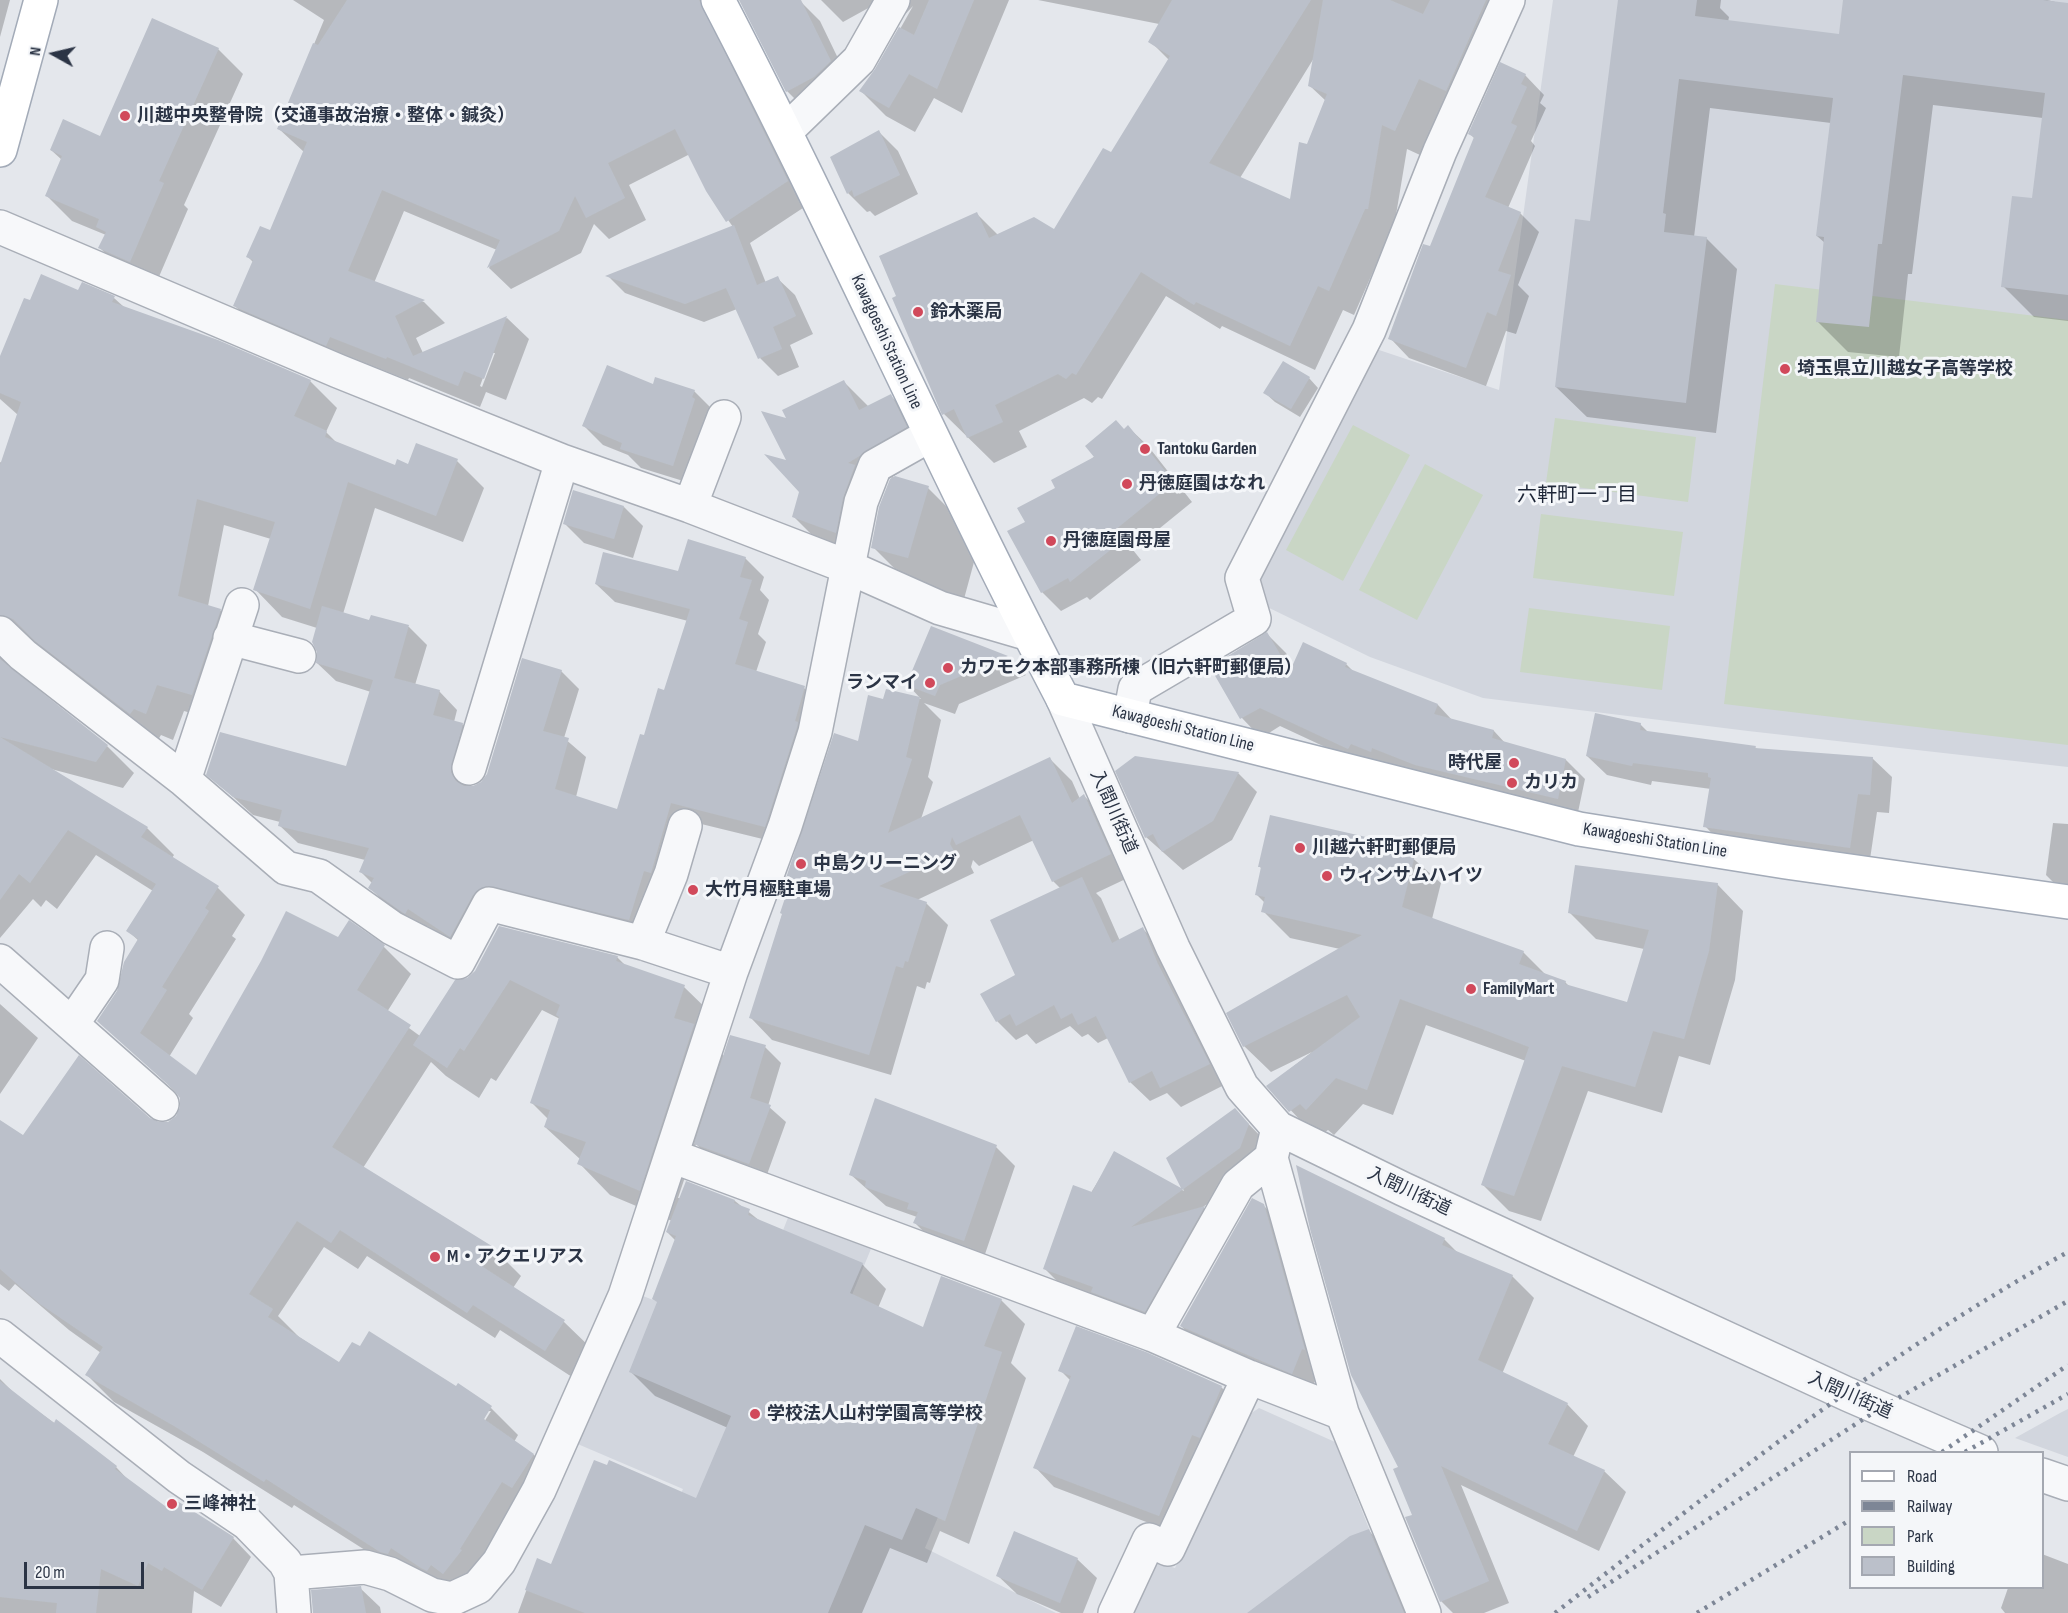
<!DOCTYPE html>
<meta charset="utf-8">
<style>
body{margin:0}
#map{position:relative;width:2068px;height:1613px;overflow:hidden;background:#e4e7ec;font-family:"Sofia Sans Condensed",sans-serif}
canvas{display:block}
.legend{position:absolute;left:1849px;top:1451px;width:195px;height:138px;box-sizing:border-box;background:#f4f6f9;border:2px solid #a4a8b1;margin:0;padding:8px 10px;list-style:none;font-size:18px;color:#2b3445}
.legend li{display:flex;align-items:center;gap:12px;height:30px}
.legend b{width:30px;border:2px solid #a4a8b1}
.north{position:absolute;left:24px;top:24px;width:60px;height:60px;-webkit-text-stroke:4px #f4f6f9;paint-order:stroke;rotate:278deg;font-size:16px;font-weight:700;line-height:24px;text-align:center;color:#2b3445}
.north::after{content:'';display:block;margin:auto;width:21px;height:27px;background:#2b3445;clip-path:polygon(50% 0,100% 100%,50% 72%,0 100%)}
.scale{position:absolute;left:24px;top:1562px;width:120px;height:27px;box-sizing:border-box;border:3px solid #2b3445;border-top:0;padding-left:8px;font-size:18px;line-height:21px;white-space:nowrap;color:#2b3445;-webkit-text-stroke:4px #f4f6f9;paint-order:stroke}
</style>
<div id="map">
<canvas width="2068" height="1613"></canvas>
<ul class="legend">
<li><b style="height:8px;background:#fff"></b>Road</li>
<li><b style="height:8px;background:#7d8696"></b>Railway</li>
<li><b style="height:16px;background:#c9d6c5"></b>Park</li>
<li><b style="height:16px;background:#bbc0ca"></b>Building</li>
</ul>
<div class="north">N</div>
<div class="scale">20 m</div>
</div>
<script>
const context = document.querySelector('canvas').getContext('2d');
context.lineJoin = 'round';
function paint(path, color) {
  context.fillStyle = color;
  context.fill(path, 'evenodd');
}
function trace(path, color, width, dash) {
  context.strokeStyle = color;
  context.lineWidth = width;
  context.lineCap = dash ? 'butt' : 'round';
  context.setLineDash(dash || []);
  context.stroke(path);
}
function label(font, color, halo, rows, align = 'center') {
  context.font = font + ' "Sofia Sans Condensed","Noto Sans JP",sans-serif';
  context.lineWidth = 6;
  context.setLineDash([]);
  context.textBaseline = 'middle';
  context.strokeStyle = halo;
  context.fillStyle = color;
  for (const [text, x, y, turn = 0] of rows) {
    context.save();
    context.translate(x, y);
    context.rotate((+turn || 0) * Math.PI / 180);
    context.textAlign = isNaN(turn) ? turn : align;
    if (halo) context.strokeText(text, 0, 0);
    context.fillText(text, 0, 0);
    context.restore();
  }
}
const built = new Path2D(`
 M1553 0H2068V767L1748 731 1483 698 1370 657 1259 603 1253 580 1373 348 1499 390Z
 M789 1215 873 1244 821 1370 946 1498 925 1548 1056 1613H626L683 1489 573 1442 638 1294 742 1335Z
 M1259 1408 1335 1442 1402 1613H1125L1150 1560 1175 1568 1244 1418Z
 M2068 1409V1457L2015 1438 2060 1413Z`);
const green = new Path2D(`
 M1775 284 2068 320V745L1724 704Z
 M1555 418 1696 437 1688 502 1546 483Z
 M1353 425 1410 455 1343 581 1286 550Z
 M1425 464 1483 495 1417 620 1359 590Z
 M1541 514 1683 532 1674 596 1533 578Z
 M1529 608 1670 626 1662 690 1520 672Z`);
const shadow = new Path2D(`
 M0 0H10L0 37Z
 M293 0H703L809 204 750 243 766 283 777 278 795 295 813 334 790 345 799 367 778 376 760 358 737 309 704 322 625 293 608 276 733 227 707 190 690 154 629 185 646 220 609 239 594 224 581 253 511 289 489 268 497 250 404 211 374 283 424 302 445 323 416 338 423 353 507 318 529 339 506 400 486 392 480 407 409 378 408 380 352 358 348 367 257 328 235 306 253 262 248 257 270 232 304 152 279 129 324 20ZM492 353H495L482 387 480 386Z
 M821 0H1015H1009L962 113 934 98 915 132 886 116 861 91 877 70 913 6 898 22 872 6 843 22Z
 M1038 0H1523L1444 103 1420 155 1407 149 1393 233H1390L1354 315 1343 310 1315 370 1222 326 1220 329 1166 296 1102 399 1098 397 1092 403 1084 398 1019 431 1027 447 994 463 944 414 977 214 998 235 1054 231 1111 154 1169 60 1150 41 1159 24ZM1314 58 1310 86 1326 101 1308 145 1291 201 1240 178Z
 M1619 0H1721L1720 8 1729 17 1728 22 1840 36 1845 0H2047L2068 5V321L2034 317 2003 286 2033 200 2043 118 1933 105 1912 274H1908L1899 357 1848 352 1817 321 1825 243 1817 236 1831 123 1710 108 1694 237 1706 238 1737 269 1716 433 1587 417 1556 387 1591 223Z
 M801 2 820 21 849 81 806 110 787 91Z
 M218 49 243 74 184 205 188 209 155 286 125 273 100 248 106 235 72 221 47 196 62 160 51 150 101 138Z
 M1525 75 1544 95 1540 103 1546 108 1531 141 1535 146 1508 208 1520 213 1539 232 1518 285 1529 296 1516 334 1506 331 1486 386 1409 358 1390 338 1431 248 1475 139 1470 134Z
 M879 132 898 151 918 194 875 216 870 211 867 212 848 193Z
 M79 292 114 298 124 307 310 381 337 408 326 432 337 443 396 467 409 466 417 445 457 461 484 488 463 542 375 508 343 614 370 622 372 616 409 627 427 645 415 685 439 691 457 710 454 722 462 724 481 743 469 788 482 783 561 671 579 689 564 738 586 757 576 797 618 811 645 737 665 691 688 621 615 602 596 584 679 573 745 558 764 577 760 590 769 600 758 634 766 642 756 672 804 688 823 706 783 844 689 821 647 938 512 903 469 954 427 926 424 931 388 906 370 888 373 884 361 872 365 860 298 843 279 825 280 822 253 815 208 774 347 768 371 692 336 681 317 663V628L282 617 255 589 271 539 224 525 208 606 220 610 247 637 219 721 184 711 173 740 161 735 158 740 32 641 8 657V666L107 746 134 773 123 788 51 769 147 828 174 855 172 858 218 888 245 915 232 936 236 939 189 1014 193 1018 169 1057 196 1077 339 939 349 922 384 947 411 974 387 1012 420 1036 455 981 617 957 626 966 684 987 716 1018 708 1040 725 1057 765 1047 781 1063 768 1106 786 1122 765 1180 712 1160 696 1144 678 1198 735 1201 760 1221 862 1264 886 1289 878 1308 924 1329 1001 1300 1025 1324 1011 1363 1026 1378 969 1544 940 1531 927 1563 890 1548 862 1613H518L536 1564 552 1565 697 1500 728 1428 655 1396 631 1372 659 1303 676 1241 667 1232 672 1221 610 1195 579 1163 581 1160 545 1127 548 1119 531 1102 560 1019 542 1010 496 1081 491 1078 479 1098 446 1076 431 1062 363 1168 494 1249 521 1276 513 1288 564 1322 591 1348 572 1377 500 1330 495 1338 367 1256 358 1269 324 1247 278 1316 299 1337 340 1364 456 1388 459 1385 491 1408 518 1435 514 1442 534 1455 561 1482 470 1600 409 1578 294 1505 292 1508 203 1452 114 1402 87 1375 101 1353 69 1330 15 1284 9 1291 0 1284V1121L23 1137 149 1119 159 1124 169 1123 178 1117 182 1107 180 1096 136 1054 119 991 139 941 128 931 153 891 96 855 57 909 46 900 41 907 33 899 0 938V462L2 463 18 415 0 399V360L31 302ZM487 1411H491L481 1427Z
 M1309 378 1318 388 1300 417 1275 402 1265 393Z
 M844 382 869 407 891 396 917 422 932 453 892 477 928 488 980 540 961 610 925 599 873 547 880 508 892 477 876 488 862 558 820 543 794 517 801 492 788 463V421Z
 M654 386 694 391 713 410 693 484 641 468 628 455 603 445 584 426Z
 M1128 427 1148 446 1192 502 1133 550 1141 560 1090 600 1087 597 1061 611 1042 592 1027 523 1058 488Z
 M624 507 643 526 633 558 584 543 564 523Z
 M932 628 1007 657 1026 675 959 704 955 714 924 703 941 720 928 777 933 782 921 819 1050 759 1072 781 1080 799 1084 796 1106 817 1132 876 1096 893 1101 898 1120 941 1143 929 1162 948 1228 1083 1181 1107 1167 1093 1150 1101 1130 1082 1108 1038 1098 1043 1088 1034 1082 1037 1070 1026 1036 1044 1027 1034 1016 1040 997 1021 1061 889 1053 881 1034 840 979 866 973 860 971 867 974 873 917 900 926 903 948 925 930 983 927 982 925 989 917 986 891 1075 772 1040 751 1018 792 882 787 878 884 701 887 690 921 699 908 685Z
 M1267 634 1286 653 1294 666 1346 664 1354 672 1438 705 1453 721 1494 731 1506 744 1566 760 1585 779 1577 817 1368 767 1280 726 1261 738 1242 718 1212 667Z
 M1640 724 1649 733 1755 747 1758 750 1872 758 1892 777 1889 813 1877 812 1869 866 1724 846 1705 826 1711 789 1652 781 1651 785 1607 775 1587 756Z
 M1238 773 1257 792 1232 840 1183 870 1146 837Z
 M2053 823 2068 824V897L2046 875Z
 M1400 847 1441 883 1432 919 1523 952 1546 975 1565 982 1570 987 1629 1004 1644 949 1596 939 1569 912 1717 884 1743 911 1735 980 1710 1065 1679 1056 1662 1113 1588 1091 1541 1221 1509 1211 1482 1184 1526 1061 1426 1025 1393 1115 1363 1104 1334 1135 1328 1130 1317 1138 1268 1086 1312 1052 1271 1072 1244 1046 1340 949 1290 938 1263 911 1265 903 1257 895 1262 869 1259 866Z
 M0 1004 38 1038 0 1094Z
 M1235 1110 1268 1144 1259 1167 1203 1207 1223 1227 1164 1330 1064 1288 1045 1269 1115 1153 1184 1191 1168 1158Z
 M996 1147 1015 1166 983 1260 934 1242 915 1223 917 1217 886 1206 850 1174Z
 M1263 1205 1282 1224 1321 1366 1311 1391 1200 1344 1181 1326Z
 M1444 1239 1459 1254 1512 1276 1534 1298 1502 1374 1567 1404 1588 1426 1573 1457 1604 1471 1626 1492 1599 1551 1461 1485 1509 1603 1484 1613H1453L1441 1601 1400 1468 1352 1374Z
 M1060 1370 1221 1387 1241 1406 1178 1534 1054 1487 1035 1467 1071 1381Z
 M0 1379 18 1397 116 1467 132 1484 165 1508 233 1538 251 1557 221 1607 194 1591 192 1613H0Z
 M1369 1531 1398 1560 1420 1613H1249Z
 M2042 1554 2068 1564V1613H2005L2001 1608 2008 1588H2042Z
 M1077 1559 1097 1578 1083 1613H1061L1017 1594 997 1575Z
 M360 1588 380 1607 381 1613H321Z`);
const building = new Path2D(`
 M347 0H699L788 181 726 222 706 191 675 129 608 163 625 198 586 218 575 196 559 231 487 268 500 240 382 190 348 271 425 300 395 316 413 356 507 316 484 379 464 371 458 386 387 357 386 359 330 337 326 346 233 306 253 260 246 257 260 226 270 230 307 142 277 129 313 43 318 45Z
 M739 0H801L831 61 814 77 786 92Z
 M929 0H974L937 89 909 74 889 108 859 91 875 69 899 27 914 35Z
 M1172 0H1311L1209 163 1290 199 1299 142 1307 144 1327 94 1308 86 1323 0H1390L1423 14 1430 0H1486L1446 91 1419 79 1395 131 1382 125 1368 209H1365L1329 291 1318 286 1290 346 1196 302 1194 305 1141 272 1076 375 1072 373 1066 379 1058 374 995 405 1003 422 967 438 954 409 942 415 892 298 896 296 879 256 977 212 989 238 1034 217 1054 229 1103 148 1111 152 1170 56 1148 42Z
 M1618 0H1697L1695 16 1839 34 1843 0H2043L2068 3V295L2001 287 2012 196 2032 198 2045 93 1903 75 1882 244H1878L1869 327 1816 322 1824 237 1816 236 1833 98 1679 79 1663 213 1666 214 1664 232 1707 237 1686 403 1555 387 1575 219 1590 221Z
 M152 18 219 48 159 181 164 183 130 262 98 248 106 232 96 227 99 219 45 196 62 156 50 150 63 119 100 136Z
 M1500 62 1526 74 1521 84 1527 87 1511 123 1517 126 1485 197 1521 212 1498 271 1511 275 1496 316 1487 312 1466 368 1388 339 1423 244 1430 246 1474 137 1468 134Z
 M879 130 900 175 854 197 852 190 847 194 830 157Z
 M734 225 757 285 778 276 796 316 773 327 782 349 758 359 726 288 685 304 605 276Z
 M41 274 78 290 82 282 115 296 112 302 218 340 311 380 294 416 327 431 325 437 395 465 397 459 408 464 416 443 458 459 436 516 348 482 310 609 253 590 275 522 197 499 178 596 221 609 192 695 157 685 146 714 134 709 130 714 35 641 13 619 0 615V465L21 402 0 393V356L24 298 30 300Z
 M1283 361 1310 377 1291 409 1263 393Z
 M607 365 653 384 655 377 695 390 692 397 695 399 673 466 620 449 622 443 582 426Z
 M844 380 859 410 891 394 907 427 848 463 855 465 843 498 836 533 792 517 799 492 764 454 786 460 761 411 786 418 782 410Z
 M1116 420 1124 429 1128 425 1174 482 1115 530 1123 540 1070 582 1068 578 1041 593 1007 531 1025 522 1017 508 1055 488 1051 480 1094 457 1085 446Z
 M895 476 929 486 908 558 871 548 879 507 890 479Z
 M573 490 624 506 614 539 563 524Z
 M688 539 746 557 740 577 752 580 739 619 748 622 735 664 805 686 795 721 798 722 797 727 765 827 671 803 651 873 644 871 629 920 486 886 473 895 450 937 408 909 405 914 402 912 368 888 374 878 359 872 369 848 278 826 282 810 233 797 206 775 220 732 346 766 373 680 316 663 317 652 312 642 322 606 369 620 371 615 409 625 394 678 440 690 433 715 463 723 451 772 456 781 464 786H473L481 782 487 774 522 658 562 670 543 731 569 738 555 789 617 809 640 734 644 735 658 688 664 690 690 609 595 584 603 552 678 571Z
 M931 626 1008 656 940 685 935 696 906 685Z
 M1267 632 1290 671 1303 642 1347 663 1345 667 1438 704 1434 714 1494 730 1492 738 1566 759 1558 799 1415 765 1372 748 1371 752 1351 744 1348 749 1260 708 1240 719 1210 667Z
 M0 659 108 745 96 762 0 737Z
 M886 689 920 697 906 757 912 759 888 833 1050 757 1072 803 1084 794 1111 854 1052 882 1020 815 956 845 952 837 950 844 954 851 879 886 927 902 908 962 905 961 903 968 896 966 869 1055 749 1018 782 914 780 913 791 880 786 878 834 733 858 741 868 695 883 699Z
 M1595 713 1641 723 1640 730 1756 746 1755 748 1873 757 1870 795 1858 794 1850 848 1703 827 1711 778 1708 777V773L1633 763 1632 766 1586 756Z
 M0 737 148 827 141 837 219 886 205 908 209 911 162 987 167 990 140 1033 196 1075 261 961 286 911 338 937 349 920 385 945 357 990 411 1025 332 1147 495 1248 483 1267 565 1320 545 1351 473 1305 467 1313 340 1230 331 1243 297 1221 249 1294 273 1309 268 1317 339 1362 352 1342 360 1346 369 1331 456 1386 458 1383 492 1406 484 1419 534 1454 512 1488 502 1482 460 1549 462 1550 443 1574 431 1565 427 1571 421 1568 391 1548 388 1554 380 1552 266 1479 264 1482 174 1426 85 1375 103 1347 40 1304 0 1269V1120L23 1135 79 1055 150 1118 159 1122H168L176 1116 180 1107V1098L174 1090 97 1021 117 991 124 962 138 939 126 931 156 884 68 830 30 883 19 874 0 900Z
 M1135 756 1239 772 1213 821 1162 852 1153 834 1145 838 1115 771Z
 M1270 815 1401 845 1400 852 1415 855 1402 907 1524 951 1519 964 1566 981 1565 984 1627 1002 1649 930 1568 913 1575 865 1718 883 1709 951 1684 1039 1653 1031 1635 1087 1562 1066 1514 1196 1481 1185 1529 1047 1482 1029 1400 999 1367 1090 1336 1078 1306 1110 1300 1104 1289 1112 1266 1086 1360 1017 1347 995 1243 1047 1226 1013 1362 935 1261 912 1265 897 1255 895 1261 867H1258Z
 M1082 877 1112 943 1143 927 1158 964 1210 1064 1160 1088 1152 1071 1129 1083 1096 1016 1078 1025 1072 1013 1061 1019 1054 1005 1016 1026 1010 1014 996 1022 980 994 1015 975 990 920Z
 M499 926 618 956 616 961 685 985 674 1018 694 1024 640 1191 577 1164 586 1142 544 1127 550 1110 530 1103 559 1017 556 1015 560 1005 510 980 464 1051 460 1048 447 1068 413 1045 455 980 467 978 475 971Z
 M730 1035 766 1045 750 1098 771 1105 749 1164 694 1144Z
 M875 1098 997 1145 964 1241 913 1223 918 1212 907 1209 909 1203 865 1187 866 1181 849 1175Z
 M1235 1108 1249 1124 1240 1148 1131 1227 1205 1206 1145 1312 1091 1292 1093 1287 1043 1269 1073 1185 1092 1192 1114 1151 1181 1188 1166 1158Z
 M1296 1165 1445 1238 1442 1245 1513 1275 1478 1360 1568 1403 1548 1444 1605 1470 1577 1531 1441 1466 1489 1581 1440 1602 1405 1517 1412 1515 1393 1469 1398 1467 1351 1375 1310 1229Z
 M686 1181 735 1200 734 1203 750 1209 748 1215 863 1263 850 1293 923 1327 941 1276 1002 1299 984 1346 1002 1352 945 1521 916 1508 902 1540 865 1525 828 1613H585L525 1590 537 1558 551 1564 594 1460 607 1465 609 1460 696 1498 731 1416 629 1372 657 1302 652 1299 676 1236 666 1232Z
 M1252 1198 1264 1204 1305 1350 1302 1349 1292 1374 1180 1326Z
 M1076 1326 1146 1352 1222 1386 1200 1438 1192 1435 1159 1516 1033 1468 1071 1376 1058 1371Z
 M0 1381 54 1423 56 1419 117 1466 115 1469 165 1506 171 1497 234 1537 202 1590 164 1567 162 1571 148 1563 138 1586 101 1569 96 1613H56L57 1603 0 1597Z
 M1369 1529 1404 1613H1247L1350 1536Z
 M1014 1531 1078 1558 1060 1603 996 1576Z
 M361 1586 366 1613H313L311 1590Z`);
const minor = new Path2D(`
 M786 131 859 60 893 0
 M0 227 338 371 562 461 690 506 848 567 940 608 1029 634
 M690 506 724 417
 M0 633 23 655 184 780 286 868 319 876 392 928 458 962 489 904 643 943 731 972
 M230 638 299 656
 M1063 699 1173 948 1242 1087 1278 1128 1403 1189 1847 1394 1981 1452
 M1130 716 1135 689 1254 619 1242 578 1369 330 1440 151 1508 0
 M469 768 562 461
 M184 780 242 605
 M643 943 671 874 685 826
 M0 961 162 1104
 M72 1024 102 980 107 948
 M1278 1128 1271 1158 1342 1413 1424 1613
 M672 1156 1153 1335 1249 1377 1342 1413
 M1153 1335 1238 1185 1271 1158
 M0 1336 179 1477 247 1523 285 1562 291 1573 294 1613
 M2042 1475 2068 1484
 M291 1573 365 1567 390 1574 432 1595 452 1599 478 1587 499 1562 539 1490 625 1296 731 972 785 826 815 732 861 502 875 466 930 435
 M1115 1613 1149 1540 1168 1549 1249 1377`);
const major = new Path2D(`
 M718 0C838 230 942 468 1063 699L1579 829 1786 862 2068 902
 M0 150 41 0`);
const rail = new Path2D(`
 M1942 1452 2068 1365
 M1965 1452 2068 1394
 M1588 1597 1879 1409 2068 1301
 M1555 1613C1720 1485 1885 1353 2068 1252
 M1697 1613 1850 1520`);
const markers = [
 [125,116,6,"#d1495b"],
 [918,312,6,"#d1495b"],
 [1785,369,6,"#d1495b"],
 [1145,449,6,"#d1495b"],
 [1127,484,6,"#d1495b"],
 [1051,541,6,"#d1495b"],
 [948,668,6,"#d1495b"],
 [930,683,6,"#d1495b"],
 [1514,763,6,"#d1495b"],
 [1512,783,6,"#d1495b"],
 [1300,848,6,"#d1495b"],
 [801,864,6,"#d1495b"],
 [1327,876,6,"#d1495b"],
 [693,890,6,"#d1495b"],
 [1471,989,6,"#d1495b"],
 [435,1257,6,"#d1495b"],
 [755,1414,6,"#d1495b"],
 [172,1504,6,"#d1495b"]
];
const poiNames = [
 ["川越中央整骨院（交通事故治療・整体・鍼灸）",137,116],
 ["鈴木薬局",930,312],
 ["埼玉県立川越女子高等学校",1797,369],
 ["Tantoku Garden",1157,449],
 ["丹徳庭園はなれ",1139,484],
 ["丹徳庭園母屋",1063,541],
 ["カワモク本部事務所棟（旧六軒町郵便局）",960,668],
 ["ランマイ",918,683,"right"],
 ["時代屋",1502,763,"right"],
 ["カリカ",1524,783],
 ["川越六軒町郵便局",1312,848],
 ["中島クリーニング",813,864],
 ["ウィンサムハイツ",1339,876],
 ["大竹月極駐車場",705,890],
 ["FamilyMart",1483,989],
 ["M・アクエリアス",447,1257],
 ["学校法人山村学園高等学校",767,1414],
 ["三峰神社",184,1504]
];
const streetNames = [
 ["Kawagoeshi Station Line",886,342,65],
 ["Kawagoeshi Station Line",1183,729,14],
 ["入間川街道",1113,812,66],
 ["Kawagoeshi Station Line",1655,841,9],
 ["入間川街道",1409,1192,25],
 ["入間川街道",1850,1396,24]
];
const neighbourhoodNames = [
 ["六軒町一丁目",1577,496]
];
paint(built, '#d2d6de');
paint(green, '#c9d6c5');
paint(shadow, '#0003');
paint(building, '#bbc0ca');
trace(minor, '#a9aeb7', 36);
trace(major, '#a3abb8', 36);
trace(minor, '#f7f8fa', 33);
trace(major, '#fff', 33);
trace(rail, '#7d8696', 4.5, [3, 6]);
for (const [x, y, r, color] of markers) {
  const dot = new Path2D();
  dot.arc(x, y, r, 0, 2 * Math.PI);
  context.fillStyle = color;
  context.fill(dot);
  trace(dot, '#f4f6f9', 2);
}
label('bold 18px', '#2b3445', '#f4f6f9', poiNames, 'left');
label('18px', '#2b3445', '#f4f6f9', streetNames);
label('20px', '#1d2536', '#f4f6f9', neighbourhoodNames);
</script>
